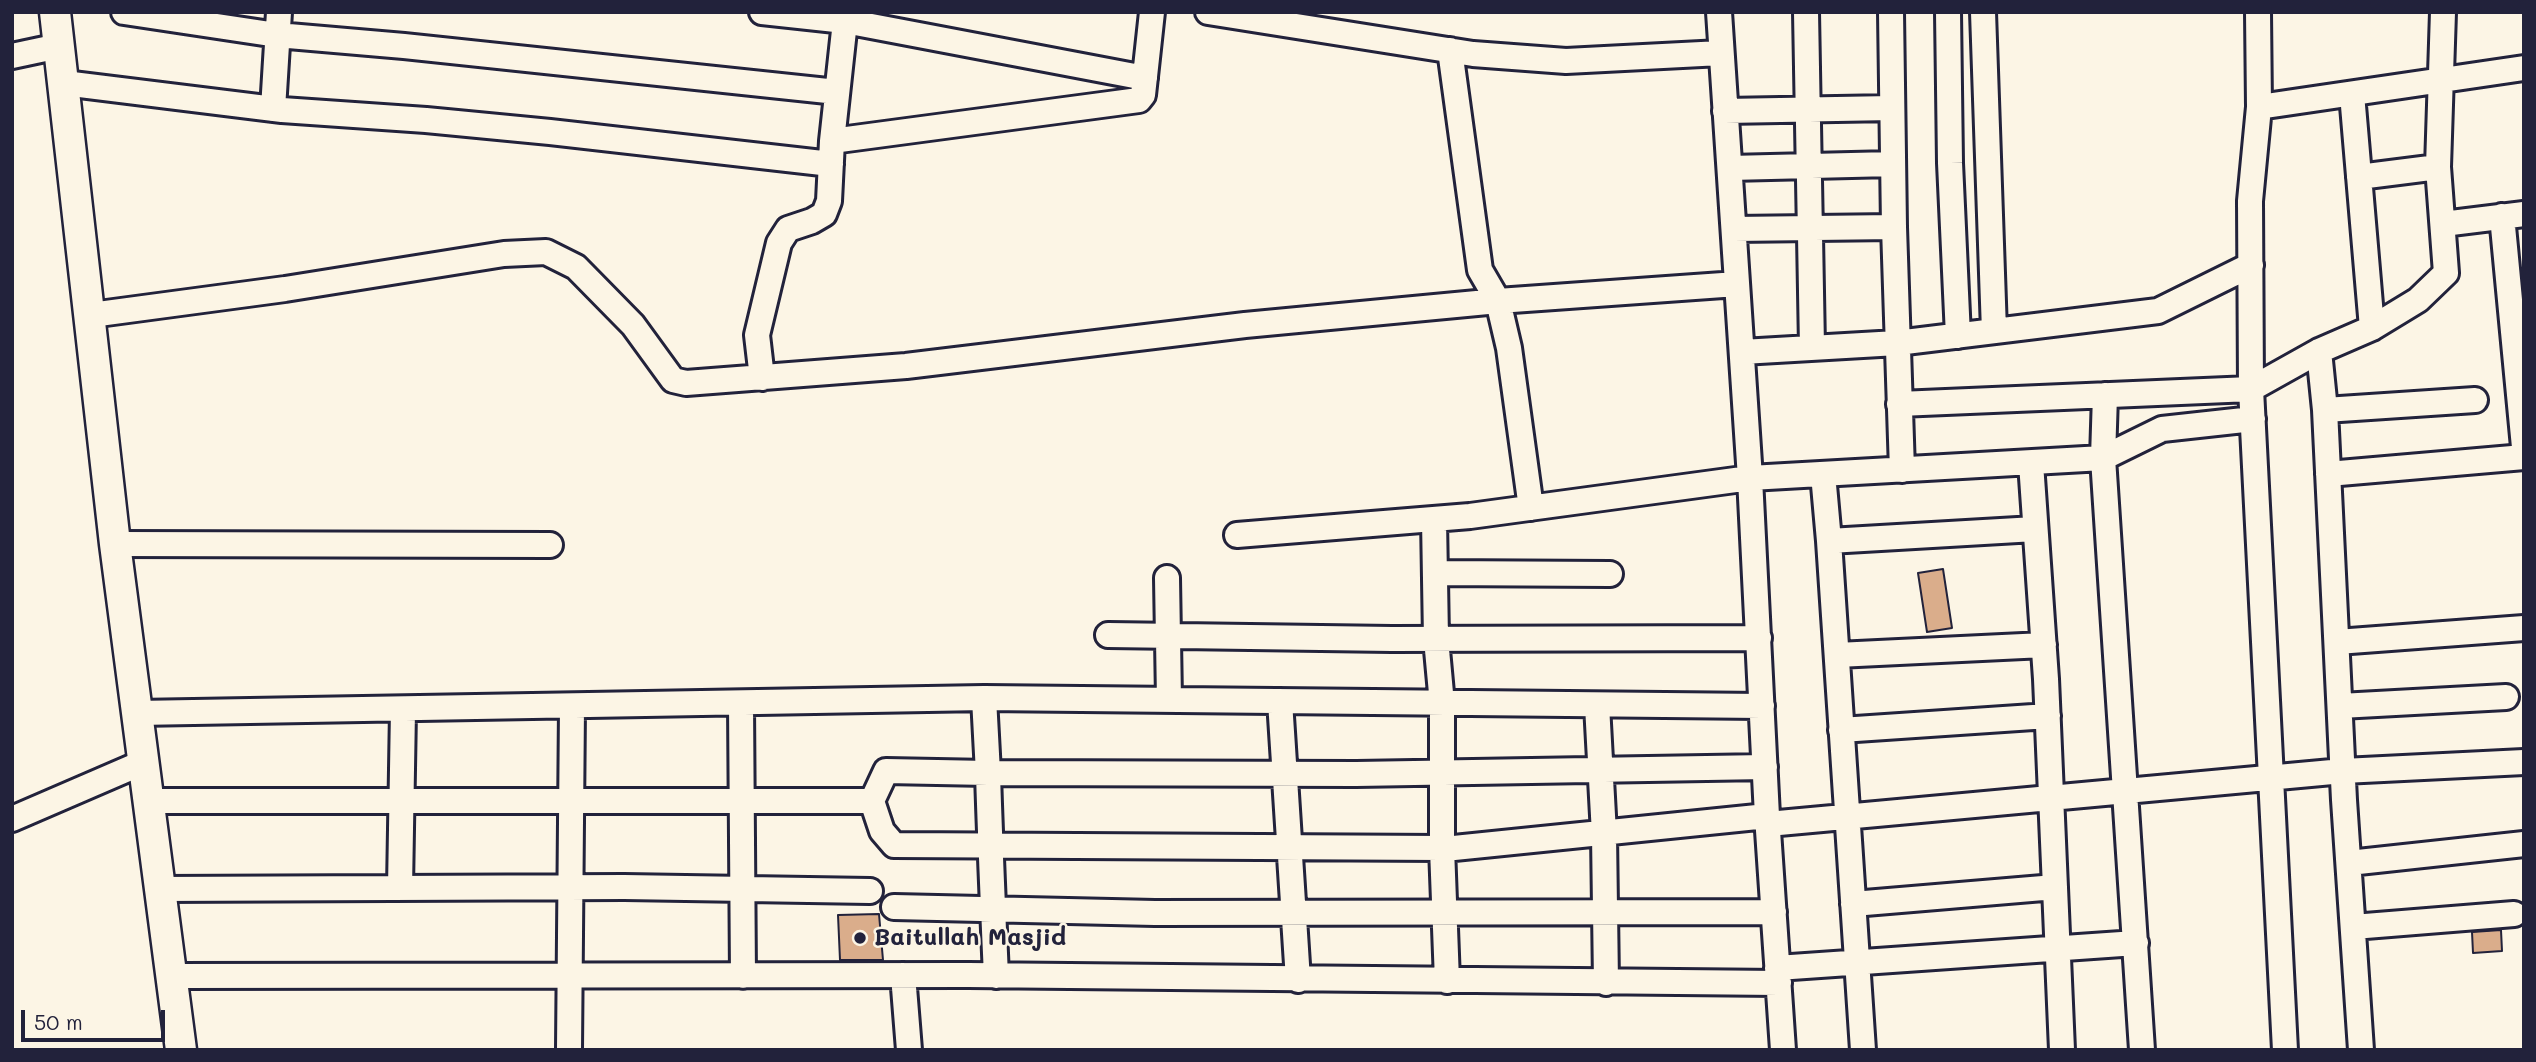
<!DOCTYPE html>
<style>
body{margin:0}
#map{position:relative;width:2536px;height:1062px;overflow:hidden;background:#fcf5e5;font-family:Mali,sans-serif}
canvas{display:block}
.frame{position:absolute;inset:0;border:14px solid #22223b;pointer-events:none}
.scale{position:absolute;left:21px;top:1010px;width:144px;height:32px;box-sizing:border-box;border:4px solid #22223b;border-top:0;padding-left:9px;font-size:21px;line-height:24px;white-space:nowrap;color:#22223b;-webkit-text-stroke:5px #fcf5e5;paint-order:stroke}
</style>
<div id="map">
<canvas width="2536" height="1062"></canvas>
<div class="frame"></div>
<div class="scale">50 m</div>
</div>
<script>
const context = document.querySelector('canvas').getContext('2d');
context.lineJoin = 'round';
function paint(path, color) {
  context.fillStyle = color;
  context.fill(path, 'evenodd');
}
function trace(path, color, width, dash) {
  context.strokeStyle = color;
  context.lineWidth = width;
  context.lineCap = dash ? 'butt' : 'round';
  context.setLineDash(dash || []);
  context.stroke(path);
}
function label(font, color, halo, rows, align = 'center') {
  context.font = font + ' Mali,sans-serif';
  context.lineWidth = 5;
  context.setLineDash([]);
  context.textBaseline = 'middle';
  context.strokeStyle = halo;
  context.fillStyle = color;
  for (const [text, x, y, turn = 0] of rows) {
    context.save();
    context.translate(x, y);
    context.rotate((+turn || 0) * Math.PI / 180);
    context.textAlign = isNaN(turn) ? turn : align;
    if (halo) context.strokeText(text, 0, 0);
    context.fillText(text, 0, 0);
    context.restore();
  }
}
const building = new Path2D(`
 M1943 569 1952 628 1927 632 1918 573Z
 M879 914 883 960H840L838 915Z
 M2501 930 2502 951 2473 953 2472 932Z`);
const minor = new Path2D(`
 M124 12 277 35 404 46 837 92
 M762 12 845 21 1145 78
 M1208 12 1473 54 1566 61 1721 53
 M1719 12 1750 478 1767 816 1783 1050
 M1806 12 1812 347
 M1891 12 1894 227 1902 470
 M1948 12 1950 163 1958 336
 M1983 12 1994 331
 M2258 12 2259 107
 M1450 50 1480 270 1498 301 1509 348 1531 508
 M12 56 59 46
 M64 83 282 110 426 120 550 132 831 164
 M2352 94 2372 328
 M273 109 279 12
 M1725 111 1892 108
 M832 141 1139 100 1143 95 1152 12
 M1730 168 1892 164
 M2359 177 2438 167
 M2502 216 2524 447
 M2443 224 2524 214
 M1734 229 1894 227
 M91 315 285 289 504 254 546 252 576 267 633 325 673 380 686 383 906 366 1245 325 1498 301 1737 284
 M2319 351 2325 410 2344 800 2361 1050
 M1742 352 1897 343 2158 311 2251 265
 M762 378 757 335 779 243 788 229 812 221 824 214 829 201 832 141 846 12
 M2105 395 2103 458 2142 1050
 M1899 404 2251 389 2319 351 2372 328 2418 300 2446 273 2438 167 2443 12
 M2325 410 2475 400
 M2031 463 2046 679 2062 1050
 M1823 474 1829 541 1863 1050
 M2328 474 2524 457
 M1434 519 1436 639 1442 704V848L1447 981
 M1237 535 1470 516 1750 478 2103 458 2162 429 2253 419
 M1829 541 2035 529
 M115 544 550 545
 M1435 573 1610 574
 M1167 578 1169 700
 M1108 635 1392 639 1759 638
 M2337 642 2524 628
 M1837 655 2044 645
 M1280 701 1298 980
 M741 704 743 976
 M1597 705 1604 834 1606 983
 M1762 706 984 698 988 773 1356 774 1765 767
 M2340 706 2506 697
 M137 713 984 698
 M1841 730 2048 716
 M149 801H872
 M12 819 144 762
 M1768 824 2343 771 2524 762
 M2349 863 2524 844
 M400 888 403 710
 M160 889 624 887 870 891
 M1853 904 2055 887
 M894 907 1155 913 1774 912
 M2353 927 2514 914
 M1777 968 2136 943
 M903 975 909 1050
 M172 976 968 975 1779 983
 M996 976C993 908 990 841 988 773L886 771 872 801 882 831 894 845C1077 846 1259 847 1442 848H1454L1767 816
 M569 1050 572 707
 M2285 1050 2251 389 2250 201 2259 107 2524 68`);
const major = new Path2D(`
 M55 12 115 544 181 1050`);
const markers = [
 [860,938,7,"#22223b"]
];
const poiNames = [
 ["Baitullah Masjid",874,938]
];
paint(building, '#daad8b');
trace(building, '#22223b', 2);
trace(minor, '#22223b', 30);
trace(major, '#22223b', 35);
trace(minor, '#fcf5e5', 24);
trace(major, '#fcf5e5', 30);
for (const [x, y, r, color] of markers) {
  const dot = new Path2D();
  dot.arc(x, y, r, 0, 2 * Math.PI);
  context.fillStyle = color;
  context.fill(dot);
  trace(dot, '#fcf5e5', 2.5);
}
label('bold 24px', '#22223b', '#fcf5e5', poiNames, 'left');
</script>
